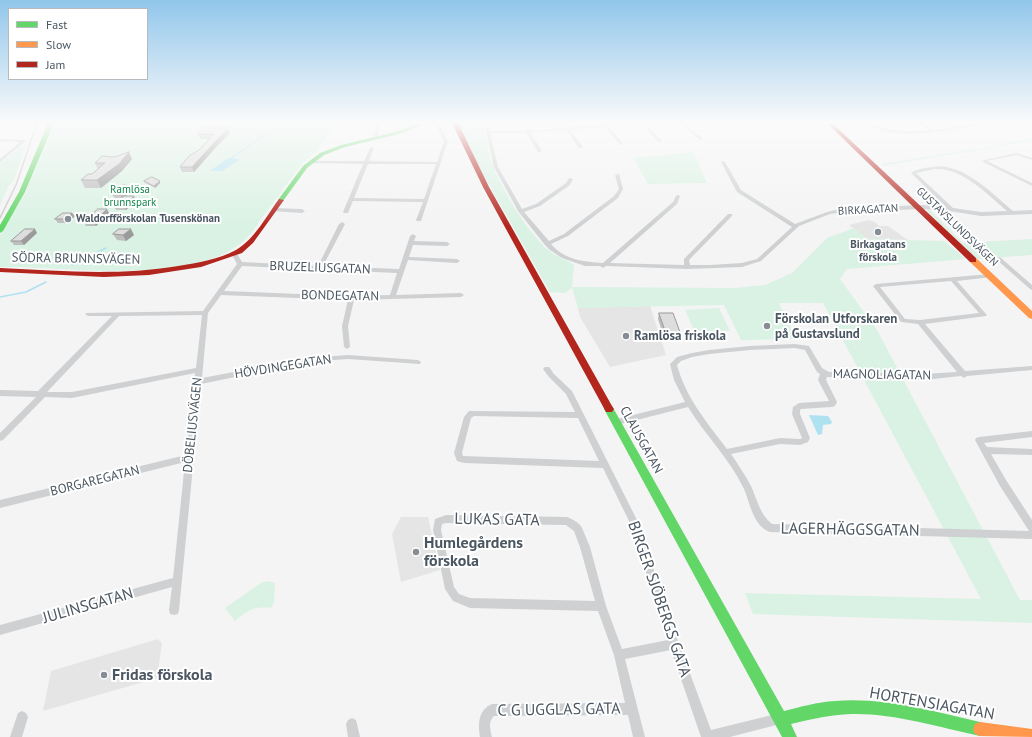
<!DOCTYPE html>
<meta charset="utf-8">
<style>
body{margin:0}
#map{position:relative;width:1032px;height:737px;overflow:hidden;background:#f4f4f4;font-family:"PT Sans",sans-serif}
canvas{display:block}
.legend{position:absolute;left:8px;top:8px;width:140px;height:72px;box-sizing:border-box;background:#fff;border:1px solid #b7bbc0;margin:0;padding:5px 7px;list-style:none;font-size:12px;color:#4a5661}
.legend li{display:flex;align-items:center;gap:8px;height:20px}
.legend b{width:20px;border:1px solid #b7bbc0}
</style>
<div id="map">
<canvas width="1032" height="737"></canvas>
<ul class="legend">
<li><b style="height:5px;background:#63d668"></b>Fast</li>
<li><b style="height:5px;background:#ff974d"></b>Slow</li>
<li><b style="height:5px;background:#b3261e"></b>Jam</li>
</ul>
</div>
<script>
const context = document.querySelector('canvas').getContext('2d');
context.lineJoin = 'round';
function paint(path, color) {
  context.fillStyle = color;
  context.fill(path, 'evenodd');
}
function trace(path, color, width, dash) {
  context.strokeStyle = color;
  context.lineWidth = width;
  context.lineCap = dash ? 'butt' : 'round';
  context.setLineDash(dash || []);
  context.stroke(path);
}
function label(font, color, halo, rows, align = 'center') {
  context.font = font + ' "PT Sans",sans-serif';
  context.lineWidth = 4;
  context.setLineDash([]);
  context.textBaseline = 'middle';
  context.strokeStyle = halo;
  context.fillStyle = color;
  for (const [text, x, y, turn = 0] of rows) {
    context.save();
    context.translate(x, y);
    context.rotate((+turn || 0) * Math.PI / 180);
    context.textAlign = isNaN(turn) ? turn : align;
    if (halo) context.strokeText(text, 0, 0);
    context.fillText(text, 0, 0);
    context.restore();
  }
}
const education = new Path2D(`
 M869 220 875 222 879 226H888L908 240 867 239 849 225Z
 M650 306 666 355 610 367 580 317 578 308Z
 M401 517H428L440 570 401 582 392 534Z
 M158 639 162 643 157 678 43 711 51 671Z`);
const green = new Path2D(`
 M54 123H337L314 154 302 164C289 181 277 198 264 215 257 225 251 236 241 243 190 286 64 266 0 267V235L26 192Z
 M457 123H483C487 137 488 152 493 165 501 189 529 234 548 250 556 257 566 259 574 265L572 287 735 288 765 285 792 273 827 238 854 228 867 239 944 241 966 259 847 269 840 279 877 330 1020 600H1032V623L753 614 745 593 981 599 823 303H779L796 339 741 340 724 305 578 308 572 288 565 293 550 292 474 158Z
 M1032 138V141L883 166 881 164 995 146Z
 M27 142 13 182 9 185 0 205V163Z
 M693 152 707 183 648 184 633 158Z
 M929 209 963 243 1032 239V255L977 259 926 210Z
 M719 308 730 331 695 332 685 310Z
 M267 581 275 583 274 602 271 608C253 606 248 610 235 621L225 608 261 583Z`);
const water = new Path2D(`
 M228 158 241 159 222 171H210Z
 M809 415 828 416 832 422 831 424 823 425 822 434 818 435Z`);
const stream = new Path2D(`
 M230 159 266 134 272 123
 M72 265 106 248
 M0 297 26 292 46 282`);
const street = new Path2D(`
 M377 123H381L377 139 375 140 373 139Z
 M484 123H488L490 131 543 130 605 124 631 123 608 126 623 144 621 145 604 127 570 130 583 147 581 148H579L566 130 530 132 542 151 540 152H538L526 133H490L498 167 522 209 536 204 566 183 569 178 573 179 570 185 540 206 524 212 549 241 564 234 614 196 619 189 615 175 619 174 623 189 618 198 568 236 551 244C564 260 585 262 603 263L673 202 676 196 678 195 680 196 677 204 610 263 684 265V259L728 214H732V216L689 260 690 265H710L742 263 757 259 792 227 737 192 721 162 723 161 725 162 741 190 795 224 827 212 844 208 924 205 946 207 911 173C915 170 920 169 925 168 932 167 940 165 947 167 972 172 994 195 1013 211L1032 210V214L981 216 943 210 924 209 844 212 830 214 799 226 761 261 742 267 687 269 606 266 603 268 600 266H585L562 258 550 250 545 245 518 211 494 167ZM935 169C962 167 988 195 1007 211L981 212 953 208 916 173Z
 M640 123H644L661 140V142H659Z
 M680 123H684L702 138V140H700Z
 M863 123C871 123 877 127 885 128 900 131 915 132 930 130L918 123H923L935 130 978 123H988C981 126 971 127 964 128 932 133 892 140 863 123Z
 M438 125 440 126 448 141 421 221H417L416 220 423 202 353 201 348 213H344L343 212 363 164 310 163 308 162 310 161H364L370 148 372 147 374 148 369 161 437 162 444 141 436 126ZM368 164H436L424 199 354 198Z
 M0 139 24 140 26 141 0 162V159L20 142 0 141Z
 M1016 153 1032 158V160L1016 155 987 161 1032 183V186L981 161Z
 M274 208 302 209 305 211 302 213 272 211V209Z
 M342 222 345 224 323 266 399 269 410 236 413 234 416 236 414 241 447 242 450 244 447 246 413 245 409 257 457 259 460 261 457 263 408 260 396 295 461 293 464 295 461 297 354 300 348 326 350 347 347 349 344 347 342 326 348 300 221 295 208 313 202 378 308 358 348 355 418 360 421 362 420 364 348 359 308 362 201 384 179 610 178 614 174 615 170 614 169 610 172 587 0 635V625L173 578 185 462 0 508V500L186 455 195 373 72 398 45 397 3 440 0 441V433L36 397 0 396V390L38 391 112 316H88L85 314 86 313 203 311 237 264 231 253 232 252H236L242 262 318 266 339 224ZM242 266 397 273 390 295 351 296 224 291ZM202 315 196 368 72 392H47L119 316Z
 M999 257 1001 258 1032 285V290L1030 289 997 260 996 259Z
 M990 274 993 276 992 277 957 281 986 314 987 315 986 316 925 324 965 371 1032 366V370L967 376 964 378 961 376 924 380 827 377 826 380 837 402 835 406 832 407 801 409 800 410V414L810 438 808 442 800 445 780 444 731 454C738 464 745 475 751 486 757 499 760 515 772 524L1029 531 1000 486 975 440 976 438 979 437 1032 431V437L984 443 987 447 1032 449V455L991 454 1006 480 1032 520V539L770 532C753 526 750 503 744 489 730 459 705 435 688 407L617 425 614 424 613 422 614 420 617 419 685 402 674 380 670 364 677 357 692 353 709 350 750 346 795 344 809 346 822 368 829 372 924 374 957 372 918 324 901 322 873 286 876 284ZM951 281 979 313 920 320 905 319 880 287ZM795 348 805 350 817 372 820 374 818 380 829 401 799 403 793 407 792 414 802 438 800 439 780 438 727 449C706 421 686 398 677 365L681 361 692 357 709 354 750 350Z
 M545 367H549L554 374 572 391 637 520 679 644 711 730 780 713 784 715 786 719 784 723 730 737H701L671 650 625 659 645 737H633L628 715 494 716C488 721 490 730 492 737H480C478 724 478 710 492 704L625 703 614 655 598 611 470 608 453 601 445 589 433 530 435 519 446 515 567 517C572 519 580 523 582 528L590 547 606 606 622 649 668 640 629 521 603 468 464 463 457 461 454 453 464 417 469 411 575 412 566 394 549 377 543 369ZM474 416 578 418 599 461 463 456 462 453 471 418ZM446 523 566 525 574 531 580 547 595 601 470 598 459 594 454 587 441 530 442 524Z
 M22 711 26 713 28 717 22 737H10L18 713Z
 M352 718 356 720 360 737H348L346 724 348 720Z`);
const fast = new Path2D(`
 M48 123H54L25 192 3 231 0 233V225L19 192Z
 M420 123H427L399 134 345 147 324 155 307 168 283 201 278 200 303 166 320 153 341 145 395 132Z
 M609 405 612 406 784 711C800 707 817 702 835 701 884 697 932 711 980 722L985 724 987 729 985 734 980 736C938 727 894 713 851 714 830 715 811 719 791 724L797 737H782L604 409 606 406Z`);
const slow = new Path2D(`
 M970 258H976L1032 311V319L1029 318 970 262Z
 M980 722 1032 729V737L980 736 975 734 973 729 975 724Z`);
const jam = new Path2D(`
 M452 123H458L489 187 612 406 614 409 612 412H606L483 187Z
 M827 123H832L976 258V262H970Z
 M279 199 284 200 253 243 242 253 201 267 149 275 104 277 0 272V268C60 271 119 276 178 266 198 263 219 259 236 250 255 239 267 215 279 199Z`);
const rail = new Path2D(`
 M0 218 16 185 37 123`);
const wall = new Path2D(`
 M228 128 230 133 217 146 194 172H182L180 167 199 150 210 139H200L198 134Z
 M132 159 122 171 101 188H85L81 180 92 174 98 169 95 163Z
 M144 181H160V183L155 188 145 183Z
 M131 186 133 189 126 196 136 200 126 210H116L114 206 121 199H115L113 195Z
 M72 213 75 216 68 223H58L55 219Z
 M109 213 96 226H86L84 222Z
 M37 233 24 245H14L11 241Z
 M113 234 134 235 126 241 117 240Z
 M659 313 681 335 680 341H665L658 319Z`);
const shadedWall = new Path2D(`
 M228 128 230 133 217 146 194 172 192 167 215 142Z
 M129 152 132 159 122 171 101 188 97 180Z
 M160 181V183L155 188 154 186Z
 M131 186 133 189 123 199 121 195Z
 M134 196 136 200 126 210 124 206Z
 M107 209 109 213 96 226 94 222Z
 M72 213 75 216 68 223 66 219Z
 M35 229 37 233 24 245 21 241Z
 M131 229 134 235 126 241 123 235Z`);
const building = new Path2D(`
 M204 128H228L215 142 192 167H180L189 156 199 150 214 134H198Z
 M129 152 119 164 97 180H81L88 174H92L105 163H95L102 156 114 157Z
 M152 177 160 181 154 186 144 181Z
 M123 185 131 186 121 195H113Z
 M124 196H134L124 206H114Z
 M98 209H107L94 222H84Z
 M63 213H72L66 219H55Z
 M25 229H35L21 241H11Z
 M119 229H131L123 235 113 234Z
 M659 313H673L681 335H667Z`);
const markers = [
 [68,219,4,"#868d94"],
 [878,232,4,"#868d94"],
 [767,326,4,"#868d94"],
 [626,336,4,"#868d94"],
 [416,552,4,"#868d94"],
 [104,675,4,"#868d94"]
];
const farParknames = [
 ["Ramlösa",130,190],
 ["brunnspark",130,203]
];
const farStreetnames = [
 ["BIRKAGATAN",868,210,-3],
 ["GUSTAVSLUNDSVÄGEN",957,227,44]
];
const farPoinames = [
 ["Waldorfförskolan Tusenskönan",76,219],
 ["Birkagatans",878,245,"center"],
 ["förskola",878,258,"center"]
];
const streetNames = [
 ["SÖDRA BRUNNSVÄGEN",76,259,1],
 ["BRUZELIUSGATAN",320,268,2],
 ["BONDEGATAN",340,296,1],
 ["HÖVDINGEGATAN",283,367,-9],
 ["MAGNOLIAGATAN",882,375,1],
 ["DÖBELIUSVÄGEN",193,425,-84],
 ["CLAUSGATAN",641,440,61],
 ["BORGAREGATAN",95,481,-14]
];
const poiNames = [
 ["Förskolan Utforskaren",775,319],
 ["på Gustavslund",775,334],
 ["Ramlösa friskola",634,336]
];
const nearStreetnames = [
 ["LUKAS GATA",497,520,1],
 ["LAGERHÄGGSGATAN",850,530,1],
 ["BIRGER SJÖBERGS GATA",659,599,71],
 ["JULINSGATAN",88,606,-16],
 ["HORTENSIAGATAN",932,704,10],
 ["C G UGGLAS GATA",559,710,-1]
];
const nearPoinames = [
 ["Humlegårdens",424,543],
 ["förskola",424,561],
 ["Fridas förskola",112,675]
];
paint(education, '#e6e5e6');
paint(green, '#d9f2e3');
paint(water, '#aee2f0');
trace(stream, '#aee2f0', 1.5);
paint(street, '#ced0d2');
paint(fast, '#63d668');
paint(slow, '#ff974d');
paint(jam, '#b3261e');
trace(rail, '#c9cacc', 1.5);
paint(wall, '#bebebf');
paint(shadedWall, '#9b9b9b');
paint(building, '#ddddde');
trace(building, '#9b9b9b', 1);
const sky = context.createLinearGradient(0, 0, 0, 226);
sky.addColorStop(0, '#91c6eb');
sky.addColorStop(0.54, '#fafafa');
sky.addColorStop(1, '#fafafa00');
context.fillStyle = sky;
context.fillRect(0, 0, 1032, 226);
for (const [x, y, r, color] of markers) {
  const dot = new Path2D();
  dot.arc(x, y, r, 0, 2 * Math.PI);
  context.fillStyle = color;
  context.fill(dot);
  trace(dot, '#fff', 1.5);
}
label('11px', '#17864f', '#fff', farParknames);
label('11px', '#4a5661', '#fff', farStreetnames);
label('bold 11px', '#4a5661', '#fff', farPoinames, 'left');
label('13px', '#4a5661', '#fff', streetNames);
label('bold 13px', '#4a5661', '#fff', poiNames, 'left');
label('16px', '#4a5661', '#fff', nearStreetnames);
label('bold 16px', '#4a5661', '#fff', nearPoinames, 'left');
</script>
